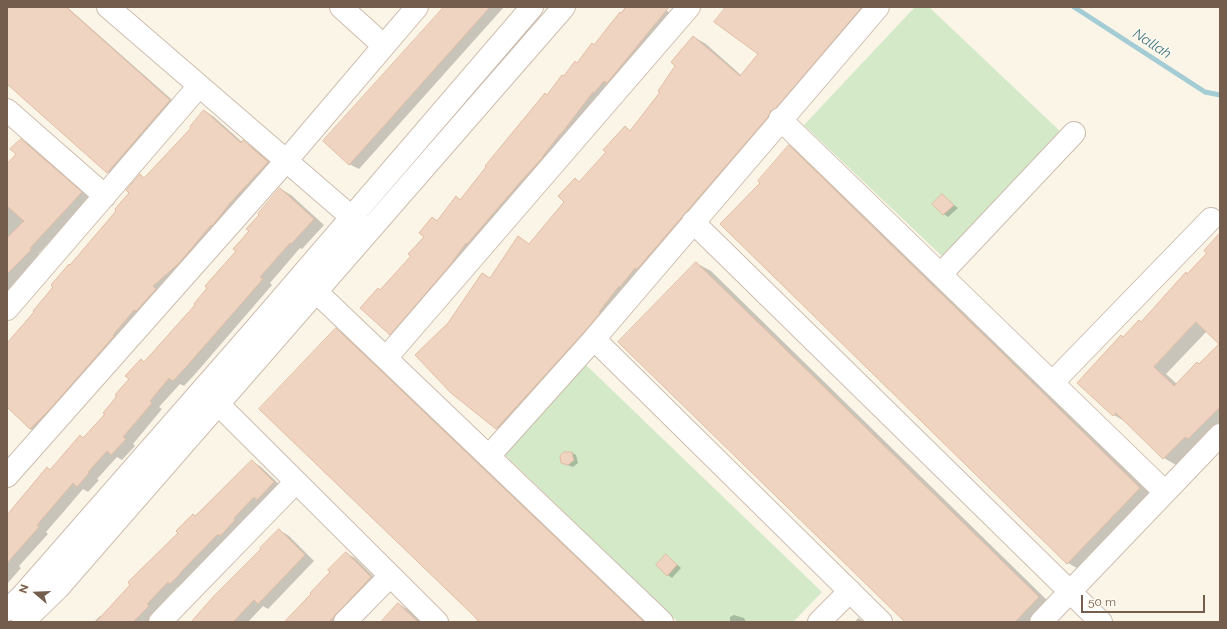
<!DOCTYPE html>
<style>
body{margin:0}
#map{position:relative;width:1227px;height:629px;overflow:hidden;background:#fbf5e8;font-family:Raleway,sans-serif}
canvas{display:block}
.frame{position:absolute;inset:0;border:8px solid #745d4d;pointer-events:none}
.north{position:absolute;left:16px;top:573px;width:40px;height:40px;-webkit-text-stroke:3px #fef9ef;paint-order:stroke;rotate:289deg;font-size:11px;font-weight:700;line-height:16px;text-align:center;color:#745d4d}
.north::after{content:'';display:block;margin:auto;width:14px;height:18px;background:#745d4d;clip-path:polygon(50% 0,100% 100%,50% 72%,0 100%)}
.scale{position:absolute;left:1081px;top:595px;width:124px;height:18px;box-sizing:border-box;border:2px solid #745d4d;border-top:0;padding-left:5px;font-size:12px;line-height:14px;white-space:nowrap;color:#745d4d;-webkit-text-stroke:3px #fef9ef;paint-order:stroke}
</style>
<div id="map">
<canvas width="1227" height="629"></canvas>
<div class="frame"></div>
<div class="north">N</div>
<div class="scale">50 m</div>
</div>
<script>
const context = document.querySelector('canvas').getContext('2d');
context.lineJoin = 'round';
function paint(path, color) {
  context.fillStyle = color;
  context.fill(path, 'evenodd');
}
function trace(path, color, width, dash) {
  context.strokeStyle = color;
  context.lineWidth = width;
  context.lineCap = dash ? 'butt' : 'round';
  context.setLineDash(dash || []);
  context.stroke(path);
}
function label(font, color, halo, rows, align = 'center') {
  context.font = font + ' Raleway,sans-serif';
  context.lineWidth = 3;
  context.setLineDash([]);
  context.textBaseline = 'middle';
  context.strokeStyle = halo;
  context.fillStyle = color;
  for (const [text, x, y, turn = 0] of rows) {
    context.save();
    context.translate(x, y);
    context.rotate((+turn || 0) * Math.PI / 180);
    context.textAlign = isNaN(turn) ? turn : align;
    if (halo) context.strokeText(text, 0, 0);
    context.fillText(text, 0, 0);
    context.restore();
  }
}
const green = new Path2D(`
 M915 7H929L1063 134 945 259 804 125Z
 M586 365 822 592 793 622H678L503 453Z`);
const shadow = new Path2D(`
 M7 7H67L179 106 117 178 108 172 7 83Z
 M445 7H504L359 169 349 164Z
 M627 7H663L675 18 400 340 390 334 381 291 412 256 426 237 432 218 438 221 456 198 461 201 547 96 594 46Z
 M727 7H880L510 435 497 428 452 392 449 324 491 279 518 238 530 245 565 202 575 179 580 182 607 152 625 128 631 131 661 92 694 37 706 44 742 76 759 54Z
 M205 111 214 117 242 142 243 141 253 147 278 168 40 434 30 429 7 406V345L117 211 131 192 140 175 145 179 192 128Z
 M21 140 30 145 90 198 38 254 39 255 27 268 28 270 7 293V165L17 154Z
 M789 146 803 154 1153 496 1082 571 1068 563 721 224 762 183Z
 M281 189 291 195 324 225 302 249 300 248 270 283 272 285 196 373 184 386 180 384 159 407 162 409 133 444 135 446 122 460 117 457 97 479 99 480 88 492 83 489 66 509 46 532 48 534 19 566 21 568 7 584V516L51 470 84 439 106 414 130 379 141 360 145 362 197 305 237 251 250 231Z
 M942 196 958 208 948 217 944 214Z
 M1220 234V426L1176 465 1164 458 1126 422 1114 415 1078 383 1123 338 1141 323 1188 275 1208 253ZM1207 331 1219 342 1218 343 1219 345 1200 365 1177 384 1166 374Z
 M696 263 711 271 1053 606 1037 622H906Z
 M336 329 350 337 648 622H481Z
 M572 453 576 455 578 463 573 467 562 463Z
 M252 461 261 467 283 488 180 589 177 587 156 610 158 611 147 622H94L100 616 102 617 195 516Z
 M279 530 289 536 314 561 268 609 263 606 248 622H193Z
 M346 553 355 558 380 583 342 622H285L331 572Z
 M666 555 681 568 672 578 668 575Z
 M399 604 410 611 422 622H382Z
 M734 615 744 618 746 622H730V617Z
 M858 618 865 622H855Z`);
const stream = new Path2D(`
 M1074 7 1205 92 1220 95`);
const building = new Path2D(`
 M7 7H66L170 100 107 173 7 84Z
 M444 7H490L349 165 323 141Z
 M626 7H669L607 83 604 81 594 93 593 92 561 134H560L542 157H543L521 181 467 244 466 243 450 265 390 335 360 308 378 288 380 290 411 256 408 254 424 237 419 233 432 217 437 221 456 196 460 200 486 167 485 166 545 93 547 95 562 75 564 76 575 61 577 63 592 43 594 45 620 12 621 13Z
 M726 7H862L776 108 771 111 768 117 637 269 635 268 620 287 619 286 599 312 600 313 585 331 496 429 451 393 415 355 448 323 482 273 490 278 518 236 529 244 564 202 558 196 575 178 579 182 606 152 603 150 625 126 630 131 660 92 658 91 675 66 671 62 693 36 740 76 758 54 714 22Z
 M204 110 241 143 243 140 268 162 230 203 212 226 211 225 179 263 153 286 156 289 136 311 134 310 113 335 114 336 49 410 30 429 7 407V343L34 312 33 311 53 287 51 285 69 264 70 265 116 211 115 209 129 193 126 190 140 174 144 178 191 128 190 127Z
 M21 139 82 192 30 248 31 250 7 274V238L24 221 7 206V164L16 154 10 149Z
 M789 145 1140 488 1067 564 720 224 760 183 758 181Z
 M280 188 314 219 291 244 290 243 260 277 263 279 186 367 173 381 169 378 150 401 152 403 123 437 126 439 111 455 107 451 88 472 89 473 77 487 73 483 37 525 39 527 7 563V515L47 467 50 470 80 435 83 438 105 414 103 413 117 396 115 395 129 379 125 376 141 359 144 362 195 305 194 304 207 288 205 286 236 251 233 249 249 231 246 229 259 215 258 214Z
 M942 194 954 205 943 215 932 204Z
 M1220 233V407L1188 439 1185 437 1163 459 1116 413 1113 416 1077 383 1121 335 1123 337 1139 320 1141 322 1186 272 1187 274 1207 253 1204 251ZM1196 322 1219 344 1199 364 1197 362 1174 386 1154 367Z
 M696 262 1039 597 1015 622H905L618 342Z
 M336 328 644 622H479L474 616 259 409Z
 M564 452H572L573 457 574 460 568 465 561 463 560 456Z
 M252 460 274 482 257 500 254 497 234 518 235 520 220 536 218 534 180 573V574L170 584 168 582 147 604 149 606 133 622H96L130 585 128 582 178 533 176 531 193 514 195 516Z
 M279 529 305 555 258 604 254 600 233 622H191L214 596 261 549 260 548Z
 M346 552 371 577 329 622H284L311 594 310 593 330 572 328 570Z
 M666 554 677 565 667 576 656 565Z
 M398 603 418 622H381Z`);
const minor = new Path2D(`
 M108 7 363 227
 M341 7 384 46
 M7 110 105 196
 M780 119 1165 492
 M693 222 1101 622
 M941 274 1074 133
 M306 282 662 622
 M7 309 199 86
 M594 339 881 622
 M386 358 689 7
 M1053 382 1211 219
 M208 394 437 622
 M489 456 594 339 878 7
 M7 476 286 161 417 7
 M7 610 22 596 259 325 532 7
 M23 622 58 588 564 7
 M160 622 296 482
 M345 622 390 576
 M819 622 850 591
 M1041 622 1220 435`);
const waterNames = [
 ["Nallah",1152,44,33]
];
paint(green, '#d3e9c7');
paint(shadow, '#0003');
trace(stream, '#a4ccd5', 5);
paint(building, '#efd5c1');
trace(building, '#e1bda3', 1);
trace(minor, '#cdbdaf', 24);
trace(minor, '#fff', 22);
label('italic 14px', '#487a86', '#fef9ef', waterNames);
</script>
